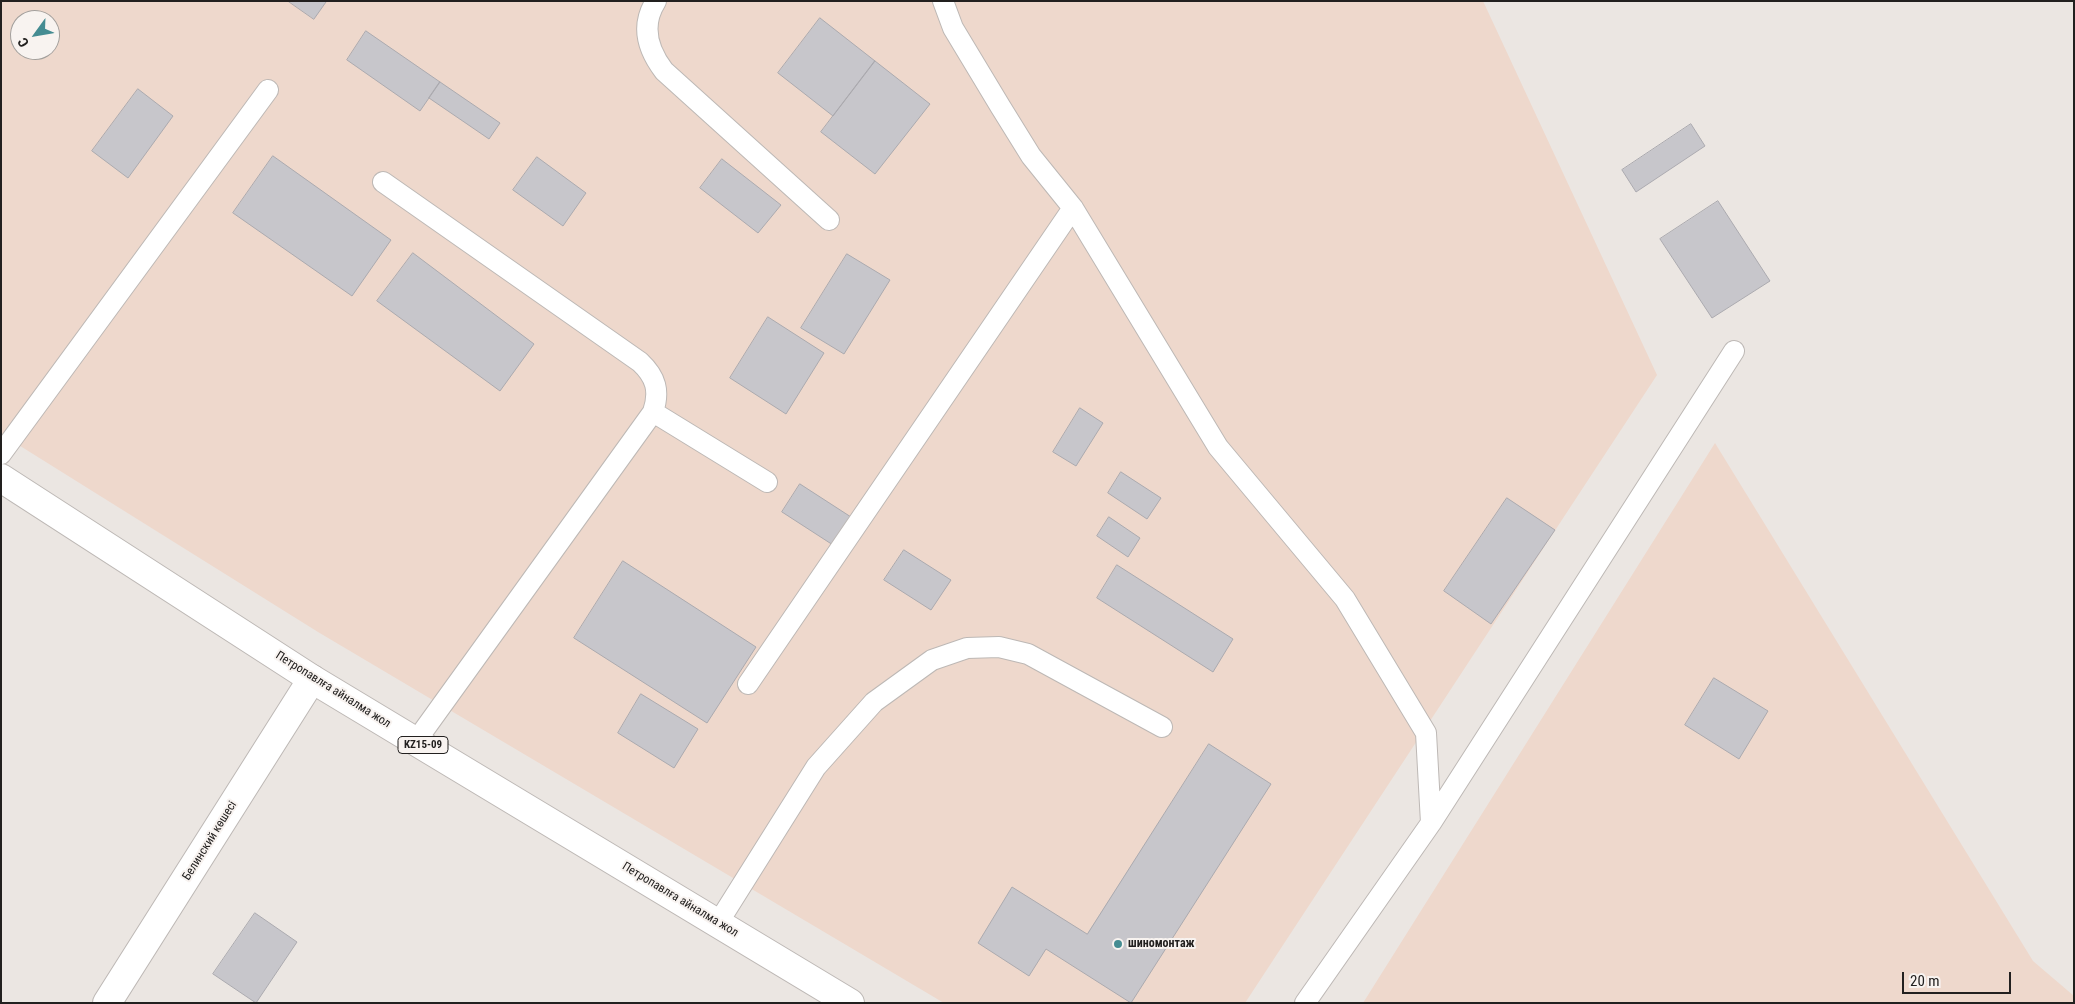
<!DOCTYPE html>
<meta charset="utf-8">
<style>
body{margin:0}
#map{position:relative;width:2075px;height:1004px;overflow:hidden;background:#ebe6e2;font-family:"Roboto Condensed",sans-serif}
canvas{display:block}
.frame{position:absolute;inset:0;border:2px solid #22201f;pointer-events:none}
.north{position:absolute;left:10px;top:10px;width:50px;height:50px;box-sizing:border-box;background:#f8f3f0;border:1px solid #a29f9c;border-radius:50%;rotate:238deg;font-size:14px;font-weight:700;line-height:20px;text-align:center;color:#22201f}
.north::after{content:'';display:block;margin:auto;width:18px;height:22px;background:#458c92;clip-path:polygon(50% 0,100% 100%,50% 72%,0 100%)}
.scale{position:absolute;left:1902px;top:972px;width:109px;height:22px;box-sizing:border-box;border:2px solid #22201f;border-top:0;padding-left:6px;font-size:15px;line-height:18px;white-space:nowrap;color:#22201f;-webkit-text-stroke:4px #f8f3f0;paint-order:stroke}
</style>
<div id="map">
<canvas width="2075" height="1004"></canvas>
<div class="frame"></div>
<div class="north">С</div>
<div class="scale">20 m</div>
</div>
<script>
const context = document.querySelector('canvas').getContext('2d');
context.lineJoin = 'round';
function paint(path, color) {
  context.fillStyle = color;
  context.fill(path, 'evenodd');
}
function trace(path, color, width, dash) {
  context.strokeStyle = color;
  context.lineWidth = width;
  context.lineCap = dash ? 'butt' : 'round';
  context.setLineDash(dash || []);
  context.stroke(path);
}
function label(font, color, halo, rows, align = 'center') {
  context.font = font + ' "Roboto Condensed",sans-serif';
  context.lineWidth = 4;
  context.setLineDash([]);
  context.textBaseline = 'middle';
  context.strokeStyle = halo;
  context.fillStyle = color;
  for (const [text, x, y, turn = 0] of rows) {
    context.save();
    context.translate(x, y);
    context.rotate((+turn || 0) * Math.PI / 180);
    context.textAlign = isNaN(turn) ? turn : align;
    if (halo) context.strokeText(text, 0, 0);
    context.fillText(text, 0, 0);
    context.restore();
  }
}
const commercial = new Path2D(`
 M1 1H1483L1657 375 1245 1003H944L318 632 1 434ZM20 20H50V50H20Z
 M1715 443 2033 961 2074 996V1003H1363Z`);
const building = new Path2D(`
 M288 1H326V2L314 19Z
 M820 18 875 61 833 116 778 73Z
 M366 31 440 82 420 111 347 60Z
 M875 61 930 104 875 174 821 132Z
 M440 82 500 123 489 139 429 98Z
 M138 89 173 116 128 178 92 151Z
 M1691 124 1705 146 1636 192 1622 170Z
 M273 156 391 240 352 296 233 213Z
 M537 157 586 193 563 226 513 190Z
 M722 159 781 205 758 233 700 188Z
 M1718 201 1770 281 1712 318 1660 239Z
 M413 253 534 344 500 391 377 301Z
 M847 254 890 280 844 354 801 328Z
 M768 317 824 353 786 414 730 378Z
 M1080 408 1103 423 1076 466 1053 452Z
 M1121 472 1161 498 1147 519 1108 493Z
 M800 484 851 517 833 545 782 512Z
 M1507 498 1555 530 1491 624 1444 591Z
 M1109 517 1140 538 1128 557 1097 536Z
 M904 550 951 580 931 610 884 580Z
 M623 561 756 647 707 723 574 638Z
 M1117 565 1233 639 1213 672 1097 598Z
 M1714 678 1768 711 1739 759 1685 725Z
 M641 694 698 729 674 768 618 733Z
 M1209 744 1271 784 1131 1003 1046 949 1029 976 978 943 1012 887 1087 934Z
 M255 913 297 942 256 1003 213 974Z`);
const lane = new Path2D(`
 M656 1C640 26 648 50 664 71L829 220
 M943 1 953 28 1000 106 1031 156 1073 208 1218 447 1345 599 1426 733 1431 823
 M383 182 640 362C656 377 660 391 653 412L416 741
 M653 412 767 482
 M1 454 268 90
 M748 684 1073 208
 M718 923 816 767 874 702 932 660 967 648 999 647 1028 654 1162 727
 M1305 1003 1431 823 1734 351`);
const street = new Path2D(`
 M107 1003 312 679`);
const highway = new Path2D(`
 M1 478 312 679 850 1003`);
const markers = [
 [1118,944,5,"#458c92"]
];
const shields = [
 [423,745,50]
];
const shieldNames = [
 ["KZ15-09",423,745]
];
const streetNames = [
 ["Петропавлға айналма жол",333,690,32],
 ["Белинский көшесі",210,841,-58],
 ["Петропавлға айналма жол",680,900,31]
];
const poiNames = [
 ["шиномонтаж",1128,944]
];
paint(commercial, '#eed8cc');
paint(building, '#c7c6cb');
trace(building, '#abaaaf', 1);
trace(lane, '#bdb8b5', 22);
trace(street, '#bdb8b5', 30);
trace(highway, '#bdb8b5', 30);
trace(lane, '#fff', 20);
trace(street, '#fff', 28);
trace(highway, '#fff', 28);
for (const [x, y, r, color] of markers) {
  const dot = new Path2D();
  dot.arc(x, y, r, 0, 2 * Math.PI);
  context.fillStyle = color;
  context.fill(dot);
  trace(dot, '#f8f3f0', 2);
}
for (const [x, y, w] of shields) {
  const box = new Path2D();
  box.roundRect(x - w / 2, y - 8.5, w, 17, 4);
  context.fillStyle = '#f8f3f0';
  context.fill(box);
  trace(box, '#22201f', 1);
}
label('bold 11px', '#22201f', null, shieldNames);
label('12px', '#22201f', '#f8f3f0', streetNames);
label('bold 12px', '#22201f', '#f8f3f0', poiNames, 'left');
</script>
